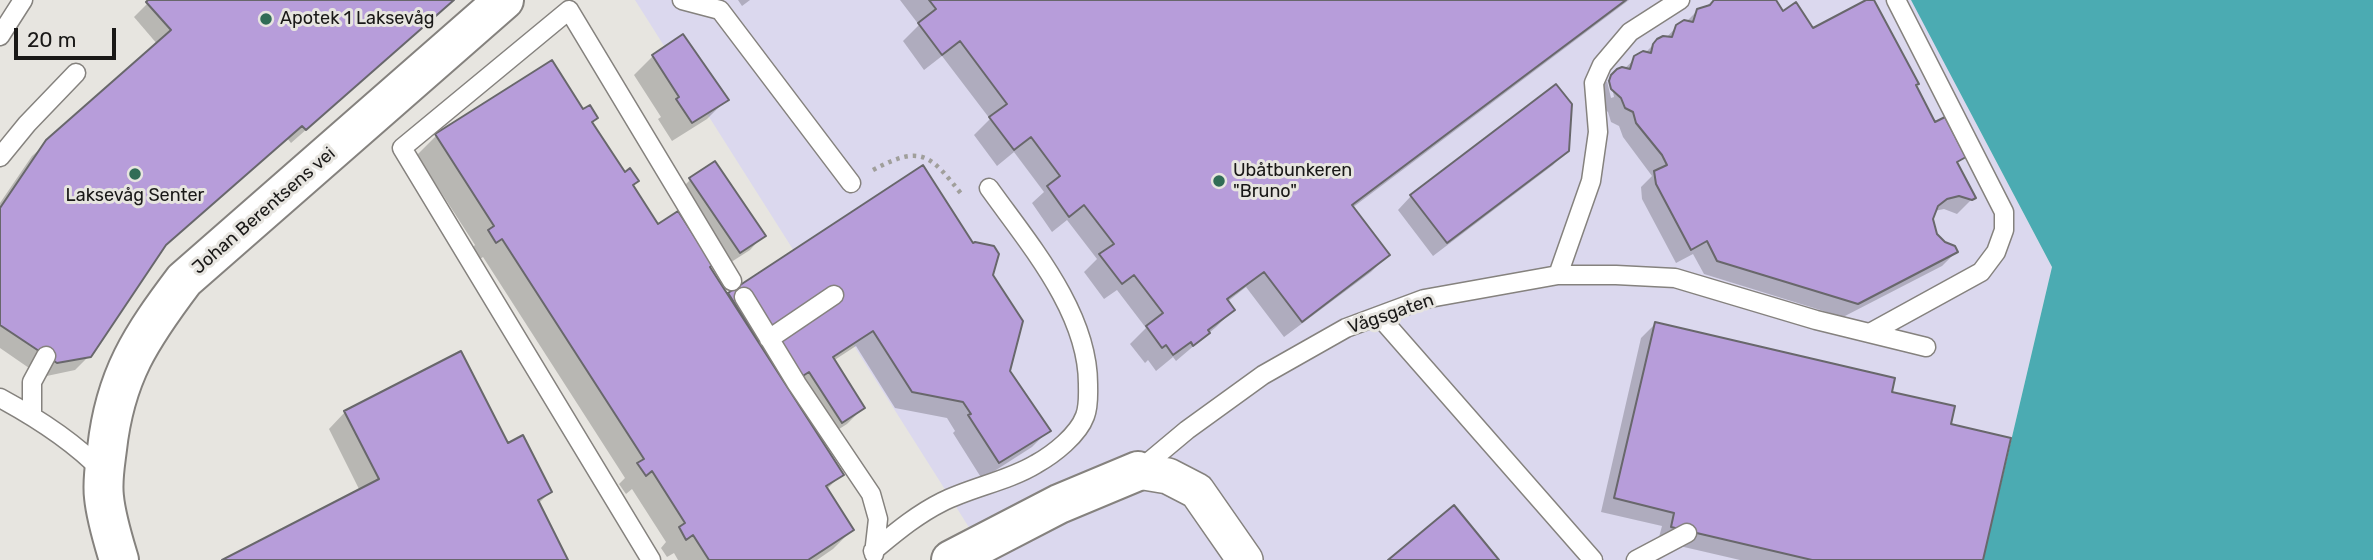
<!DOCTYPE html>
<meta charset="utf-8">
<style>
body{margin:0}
#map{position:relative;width:2373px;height:560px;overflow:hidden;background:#e7e5e0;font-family:Rubik,sans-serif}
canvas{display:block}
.scale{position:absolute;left:14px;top:28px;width:102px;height:32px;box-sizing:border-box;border:4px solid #191817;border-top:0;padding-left:9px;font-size:21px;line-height:24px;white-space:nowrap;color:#191817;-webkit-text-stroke:5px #e7e5e0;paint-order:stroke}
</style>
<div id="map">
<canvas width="2373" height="560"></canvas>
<div class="scale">20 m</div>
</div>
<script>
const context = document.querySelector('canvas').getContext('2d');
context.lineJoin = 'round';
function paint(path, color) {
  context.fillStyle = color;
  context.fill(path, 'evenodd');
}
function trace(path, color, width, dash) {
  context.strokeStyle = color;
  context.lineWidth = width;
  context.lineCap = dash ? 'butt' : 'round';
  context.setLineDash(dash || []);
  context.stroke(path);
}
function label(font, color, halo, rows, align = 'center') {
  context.font = font + ' Rubik,sans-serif';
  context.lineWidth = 6;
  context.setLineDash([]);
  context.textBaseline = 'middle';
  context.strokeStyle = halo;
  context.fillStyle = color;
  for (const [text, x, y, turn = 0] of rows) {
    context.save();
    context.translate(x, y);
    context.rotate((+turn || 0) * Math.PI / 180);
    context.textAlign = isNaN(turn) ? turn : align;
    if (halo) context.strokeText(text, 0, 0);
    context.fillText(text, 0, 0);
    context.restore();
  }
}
const industrial = new Path2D(`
 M635 0H1911L2052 267 1983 560H940L977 540Z`);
const water = new Path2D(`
 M1911 0H2373V560H1983L2052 267Z`);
const shadow = new Path2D(`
 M151 0H454L291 143 287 138 162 248 90 355 75 370 42 377 0 348V203L32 156 158 45 134 17Z
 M738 0H750L742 6Z
 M900 0H1629L1352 208 1388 255 1371 272 1284 337 1246 287 1227 302 1233 310 1216 327 1176 361 1173 357 1156 371 1148 360 1145 363 1130 344 1146 328 1117 290 1104 299 1084 272 1097 259 1067 220 1052 232 1032 203 1044 192 1014 152 997 166 974 135 990 119 942 56 924 70 903 41 919 25Z
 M1713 0H1773L1782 14 1812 30 1872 0 1935 124 1963 157 1956 164 1973 198 1957 214 1944 209 1934 211 1931 219 1935 235 1956 252 1942 266 1843 317 1704 274 1693 254 1676 263 1642 199 1641 187 1652 176 1623 137 1619 126 1611 122 1608 112 1597 103V91L1607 81 1611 98 1614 97 1611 81H1607L1618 71 1624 69 1639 55H1643L1658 40 1666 38 1680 23H1685L1698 10 1705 8Z
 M653 56 726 100 707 119 672 141 658 119 661 117 634 75Z
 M590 123 657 226 708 268 727 296 729 294 991 275 1008 372 1048 431 1032 447 982 479 953 433 955 431 947 418 895 408 856 346 833 361 863 408 847 424 825 438 792 387 787 390 842 474 826 490 852 530 833 549 817 560H678L674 553 667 557 661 548 666 542 632 489 626 494 619 484 625 478 483 257 477 261 470 250 475 245 417 155 436 136Z
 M1567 150 1553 165 1433 256 1398 210 1411 196Z
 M691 179 763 236 750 250 725 266 677 193Z
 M1655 324 1890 393 1949 425 1981 560H1740L1658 541 1662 526 1601 512 1641 338Z
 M345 412 508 445 550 492 538 504 566 560H226L360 491 329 429Z`);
const building = new Path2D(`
 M148 0H454L306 130 302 126 166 245 91 357 57 363 0 325V208L46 140 171 30 146 2Z
 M929 0H1626L1352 205 1390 255 1302 322 1264 272 1227 299 1235 310 1208 330 1210 333 1193 346 1191 342 1173 355 1166 345 1162 348 1146 326 1163 313 1134 275 1122 284 1099 254 1114 244 1084 205 1069 217 1047 186 1060 176 1031 137 1014 150 989 117 1007 104 960 41 942 55 918 23 936 9Z
 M1714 0H1776L1783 11 1796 2 1813 28 1866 0H1874L1919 84 1916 85 1935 122 1945 117 1966 157 1957 162 1976 198 1972 200 1959 196 1947 199 1938 206 1933 219 1937 234 1945 242 1955 246 1958 252 1858 304 1717 261 1707 241 1691 250 1656 184 1654 171 1667 165 1662 155 1636 123 1633 112 1625 108 1621 98 1611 89 1609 81 1611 75 1617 69 1622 67 1630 69 1634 56 1643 51 1651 53 1653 44 1657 39 1663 36 1672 37 1676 25 1684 20 1693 22 1697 9 1710 5Z
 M683 34 729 100 692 123 676 99 679 97 652 55Z
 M552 60 583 109 590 105 598 118 592 122 625 172 630 168 639 181 633 185 658 224 678 211 713 265 710 267 844 475 826 486 854 530 808 560H709L693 535 686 540 679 527 685 523 652 471 646 476 637 463 644 459 502 239 496 243 488 230 494 226 435 134Z
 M1556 84 1572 104 1569 151 1447 243 1410 195Z
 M715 161 766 236 740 253 689 178Z
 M923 165 973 243 975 242 994 246 999 254 993 275 1023 321 1010 371 1051 431 999 463 968 415 971 414 963 402 912 392 873 331 833 357 865 408 842 423 809 372 787 386 728 293Z
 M1655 322 1895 378 1892 392 1955 406 1951 424 2011 438 1983 560H1812L1671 527 1674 513 1614 498Z
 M461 351 508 443 523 435 552 492 538 500 568 560H222L379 479 344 411Z
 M1454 505 1499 560H1388Z`);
const path = new Path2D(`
 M873 170C923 143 931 156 963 196`);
const lane = new Path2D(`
 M682 0 720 10 851 183
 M0 36 23 0
 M0 157 27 124 76 73
 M1558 275 1591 181 1598 132 1594 83 1602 65 1630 32 1680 0
 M744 297 797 384 871 494 878 519 874 554
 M1379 316 1593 560
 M1870 333 1981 272 1996 252 2004 230V212L1896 0
 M769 339 834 295
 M0 398C37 418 73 441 102 471
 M32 415V382L46 356
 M1138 471 1187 430 1263 375 1346 328 1424 299 1558 275H1616L1675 278 1816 320 1926 347
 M873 551C895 533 916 515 942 502 972 487 1008 481 1036 464 1054 454 1078 435 1085 416 1089 406 1088 394 1088 384 1088 312 1029 244 989 188
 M651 560 402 148 569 10 732 281
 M1636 560 1687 533`);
const street = new Path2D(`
 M1138 471 1168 476 1197 491 1245 560`);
const secondary = new Path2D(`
 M119 560C113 540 106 518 104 497 102 481 105 465 107 449 115 376 141 337 184 280L504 0
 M951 560 1059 504 1138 471`);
const markers = [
 [266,19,7,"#316c56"],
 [135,174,7,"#316c56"],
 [1219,181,7,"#316c56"]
];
const poiNames = [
 ["Apotek 1 Laksevåg",280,19],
 ["Ubåtbunkeren",1233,171],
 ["\"Bruno\"",1233,192],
 ["Laksevåg Senter",135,196,"center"]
];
const streetNames = [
 ["Johan Berentsens vei",264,211,-41],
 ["Vågsgaten",1391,314,-19]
];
paint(industrial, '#dbd8ee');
paint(water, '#4babb2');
paint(shadow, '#0003');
paint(building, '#b79dda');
trace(building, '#68676b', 2);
trace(lane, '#85827e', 21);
trace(street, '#85827e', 38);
trace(secondary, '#85827e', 42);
trace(path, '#a09f9b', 4.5, [3.5, 5]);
trace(lane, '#fff', 18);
trace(street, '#fff', 35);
trace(secondary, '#fff', 38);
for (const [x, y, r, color] of markers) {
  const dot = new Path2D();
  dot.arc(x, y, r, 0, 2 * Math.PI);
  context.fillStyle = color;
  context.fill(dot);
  trace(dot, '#e7e5e0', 2.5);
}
label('18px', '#191817', '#e7e5e0', poiNames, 'left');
label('18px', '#191817', '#e7e5e0', streetNames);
</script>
